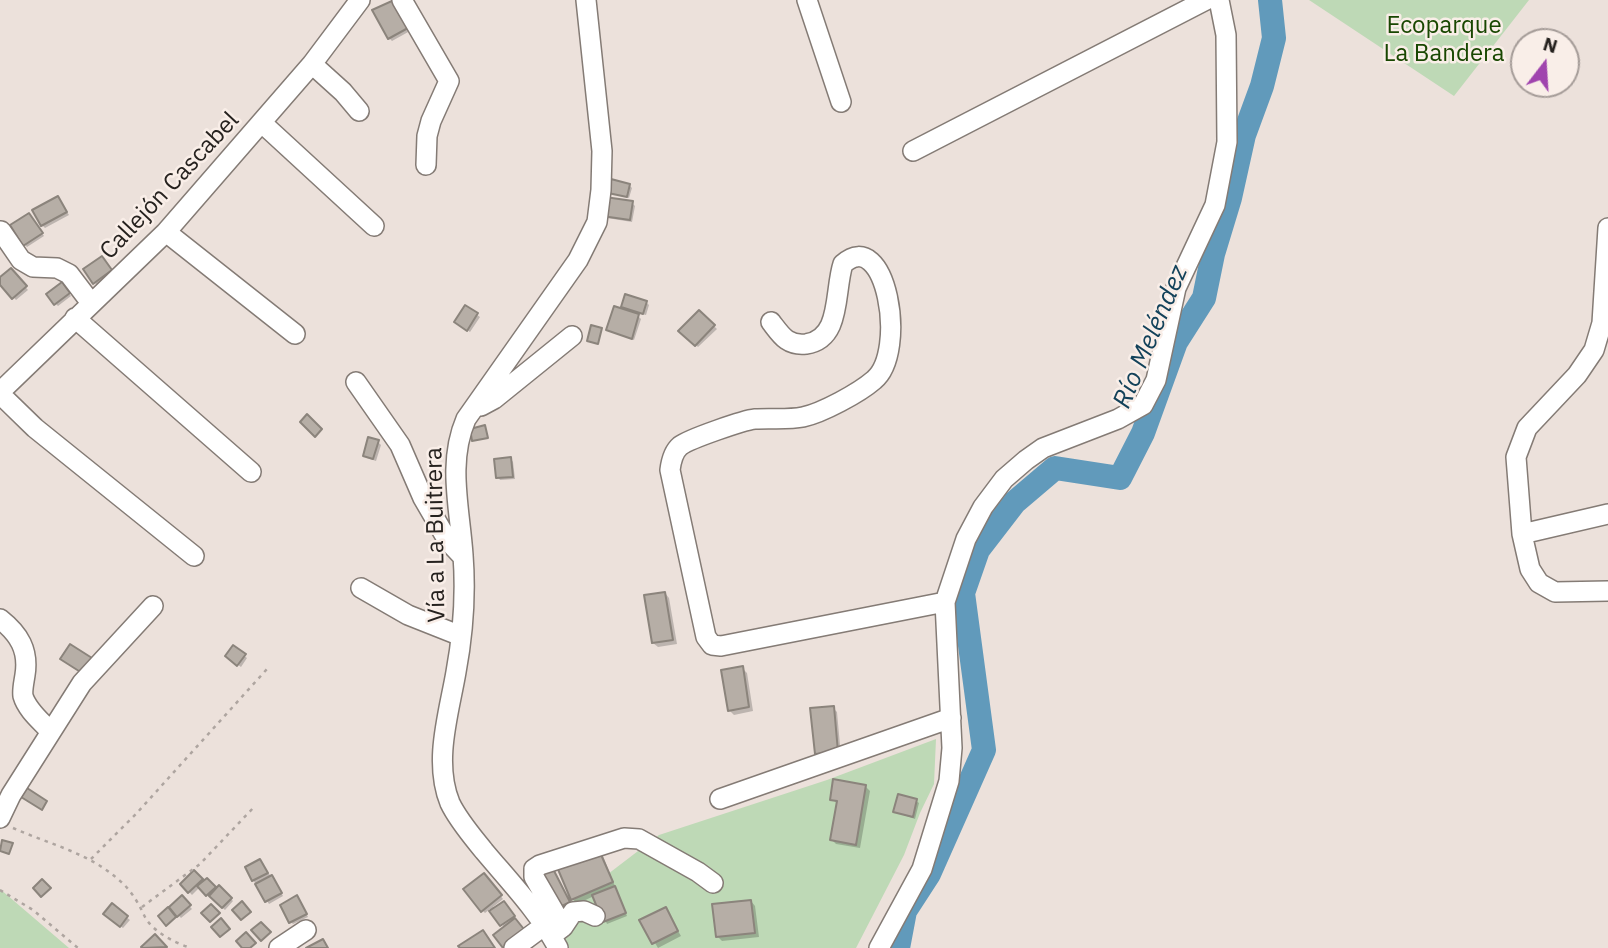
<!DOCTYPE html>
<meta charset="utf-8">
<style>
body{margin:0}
#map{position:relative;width:1608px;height:948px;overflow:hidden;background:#ece1db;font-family:"IBM Plex Sans",sans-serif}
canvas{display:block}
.north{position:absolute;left:1510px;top:28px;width:70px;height:70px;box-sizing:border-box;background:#f9eee8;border:2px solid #a59c98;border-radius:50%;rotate:17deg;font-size:19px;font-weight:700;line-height:28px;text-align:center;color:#26221f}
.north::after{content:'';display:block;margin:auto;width:24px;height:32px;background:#a044ae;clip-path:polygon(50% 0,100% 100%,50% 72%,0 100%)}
</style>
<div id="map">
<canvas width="1608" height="948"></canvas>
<div class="north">N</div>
</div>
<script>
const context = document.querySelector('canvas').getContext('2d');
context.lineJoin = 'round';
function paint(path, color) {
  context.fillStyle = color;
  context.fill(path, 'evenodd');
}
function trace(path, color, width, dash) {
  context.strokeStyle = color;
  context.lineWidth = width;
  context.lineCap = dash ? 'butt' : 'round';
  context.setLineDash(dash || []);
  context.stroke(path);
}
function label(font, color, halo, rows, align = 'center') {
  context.font = font + ' "IBM Plex Sans",sans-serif';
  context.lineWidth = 5;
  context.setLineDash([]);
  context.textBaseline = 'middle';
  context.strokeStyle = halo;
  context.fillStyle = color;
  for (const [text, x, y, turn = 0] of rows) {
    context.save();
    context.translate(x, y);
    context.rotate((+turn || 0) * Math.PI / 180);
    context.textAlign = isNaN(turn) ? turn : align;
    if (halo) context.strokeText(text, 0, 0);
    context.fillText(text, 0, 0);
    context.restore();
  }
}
const green = new Path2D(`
 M1309 0H1529L1454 96Z
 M936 739 934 784 920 813 904 855 856 948H569L553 916 659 835 827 780Z
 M0 889 69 948H0Z`);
const shadow = new Path2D(`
 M393 1 410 31 392 41 389 38Z
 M629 185 632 188 629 198 610 192Z
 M58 198 69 215 45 228 42 225Z
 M632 203 635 206 632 222 607 218 604 215Z
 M31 217 44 236 27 247 25 245Z
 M104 261 113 273 97 285 94 282Z
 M11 270 28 290 16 300 0 282V279Z
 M64 287 71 296 58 306 55 303Z
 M646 302 649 305 646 315 634 312 641 319 634 340 608 330 629 313 623 306Z
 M466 307 480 317 470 332 459 324Z
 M699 312 717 329 698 347 681 331Z
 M378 442 381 445 376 461 367 458 365 456Z
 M511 459 513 462 515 479 500 480 498 477Z
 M665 593 669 598 677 644 658 647 653 643Z
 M233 647 247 658 241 667 229 658Z
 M742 668 747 673 753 711 734 715 729 710Z
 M833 708 837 712 841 756 821 758 816 753Z
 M865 786 870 791 860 848 836 844 832 840 838 804 832 799Z
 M916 801 919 803 915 819 895 812Z
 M599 852 603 856 627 916 607 924 594 896 577 904 573 899Z
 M263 864 283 896 269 904 253 880Z
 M194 873 204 883 207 880 216 890 219 887 233 901 225 910 200 887 192 895 182 884Z
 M487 878 503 899 493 907 494 909 506 906 516 920 505 928 490 909 485 913 482 910Z
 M182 898 192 909 181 918 171 907Z
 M299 900 308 917 293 924 291 922Z
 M751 901 755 906 759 937 722 941 718 937Z
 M112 906 130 920 123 928 108 917Z
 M665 909 681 936 658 948 642 921Z`);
const river = new Path2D(`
 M898 948 905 911 929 874 984 750 963 593 978 550 1015 502 1055 468 1120 478 1143 433 1176 342 1204 298 1213 254 1230 198 1244 135 1262 86 1274 38 1270 0`);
const building = new Path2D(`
 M394 0 408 28 388 39 372 10Z
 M611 179 630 184 627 197 608 193Z
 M58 196 67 212 41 226 32 210Z
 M605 197 633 201 630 220 602 216Z
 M29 213 43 233 23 246 10 225Z
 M102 256 112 270 93 284 83 269Z
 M11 268 27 286 12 299 0 285V277Z
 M62 282 70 293 54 305 46 294Z
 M625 294 647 301 643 314 621 307Z
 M465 305 478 313 467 331 454 322Z
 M614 306 639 314 632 339 606 330Z
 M699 310 715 325 695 346 678 331Z
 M591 325 602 328 598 344 587 341Z
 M307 414 322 429 315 437 300 422Z
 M485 425 488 438 472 441 470 429Z
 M368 437 379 440 373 459 363 456Z
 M511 457 513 477 496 478 494 459Z
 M665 592 673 640 652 643 644 595Z
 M70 644 92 658 82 673 60 659Z
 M233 645 246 654 237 666 225 656Z
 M743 666 749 707 728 711 721 670Z
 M834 706 838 752 815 754 810 708Z
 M833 779 866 785 856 845 830 840 837 801 830 800Z
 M27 788 47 801 42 810 21 797Z
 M898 794 917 799 913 817 893 812Z
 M2 840 13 843 9 854 0 851Z
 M599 850 613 882 571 900 557 867Z
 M260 859 268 873 252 881 245 867Z
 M551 865 570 902 554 910 535 873Z
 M194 870 203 879 188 893 180 884Z
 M484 873 502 895 481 912 463 889Z
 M272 875 282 893 265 902 255 884Z
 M207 878 216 887 206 896 197 886Z
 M42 879 51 888 41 897 33 888Z
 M219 885 232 898 222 908 209 896Z
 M615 886 626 913 603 922 592 895Z
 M182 895 191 905 177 917 169 907Z
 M297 895 307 914 289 923 280 905Z
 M751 900 755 933 716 937 712 904Z
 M242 901 251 912 241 920 232 910Z
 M504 901 515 916 500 926 489 911Z
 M112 903 128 916 120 927 103 914Z
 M211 904 220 913 210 922 201 913Z
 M168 907 176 917 166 926 158 916Z
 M666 907 678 931 652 944 639 920Z
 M221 918 230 929 220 937 211 927Z
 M515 918 527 933 508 948H503L493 935Z
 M261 922 271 932 261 941 251 930Z
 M483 930 495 948H460L458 946Z
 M246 932 256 943 250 948H242L236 941Z
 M155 934 167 947 143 948 141 947Z
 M323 939 328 948H306Z`);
const path = new Path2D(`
 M13 828C49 844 89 853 119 880 130 889 138 902 144 915 151 931 175 943 191 948
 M91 859 136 814 267 669
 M0 890 33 910 78 948
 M142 907 200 864 255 806`);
const minor = new Path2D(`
 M402 0 449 81 431 121 427 136 426 165
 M807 0 841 102
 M312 64 343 92 359 111
 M262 123 374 226
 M913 151 1206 0
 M1608 228 1602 323 1594 350 1577 375 1527 428 1516 457 1522 534 1530 569 1539 583 1555 592 1608 591
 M1 231 21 260 33 267 57 268 69 274 91 303
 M166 232 295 334
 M75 318 251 472
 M771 322C781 335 787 346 806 344 842 339 834 291 843 264 886 225 908 352 874 380 859 393 822 413 803 417 788 420 771 418 755 419 744 420 689 439 680 446 673 452 671 462 670 470L706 637 712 645 721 646 945 602
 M356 382 400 445 423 498 448 541 463 557
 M0 392 166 232 312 64 360 0
 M0 394 35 428 194 556
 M481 406 494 399 572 336
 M1522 534 1608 514
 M361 588 408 615 461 636
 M0 619C19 634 29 650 25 675 24 682 22 690 23 696 27 710 41 721 50 731
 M720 799 951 718
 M0 818 11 795 82 683 153 606
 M563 927 573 912 584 911 595 916
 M551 936 563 927 534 877V869L540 865 624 838 639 839 698 872 713 883
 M279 948 306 930
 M514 948 545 925
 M558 948C539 912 510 882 484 851 472 836 458 820 450 803 433 762 449 713 456 672 463 634 466 594 463 555 460 509 447 463 466 419L578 260 597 222 601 190 602 151 586 0
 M879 948 922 869 949 781 952 748 945 602 966 539 983 507 1004 479 1026 460 1043 448 1118 419 1143 405 1156 380 1176 288 1215 205 1227 142 1226 35 1219 0`);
const parkNames = [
 ["Ecoparque",1444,26],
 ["La Bandera",1444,54]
];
const streetNames = [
 ["Callejón Cascabel",170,186,-47],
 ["Vía a La Buitrera",436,535,-91]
];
const waterNames = [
 ["Río Meléndez",1151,337,-67]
];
paint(green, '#bed9b6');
paint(shadow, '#0003');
trace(river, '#619abb', 24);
paint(building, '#b6aea6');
trace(building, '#8b847c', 2);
trace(minor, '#847b75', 22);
trace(path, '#aea5a0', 2.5, [3.5, 5]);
trace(minor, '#fff', 19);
label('24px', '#184701', '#f9eee8', parkNames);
label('24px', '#26221f', '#f9eee8', streetNames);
label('italic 26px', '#13425a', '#f9eee8', waterNames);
</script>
